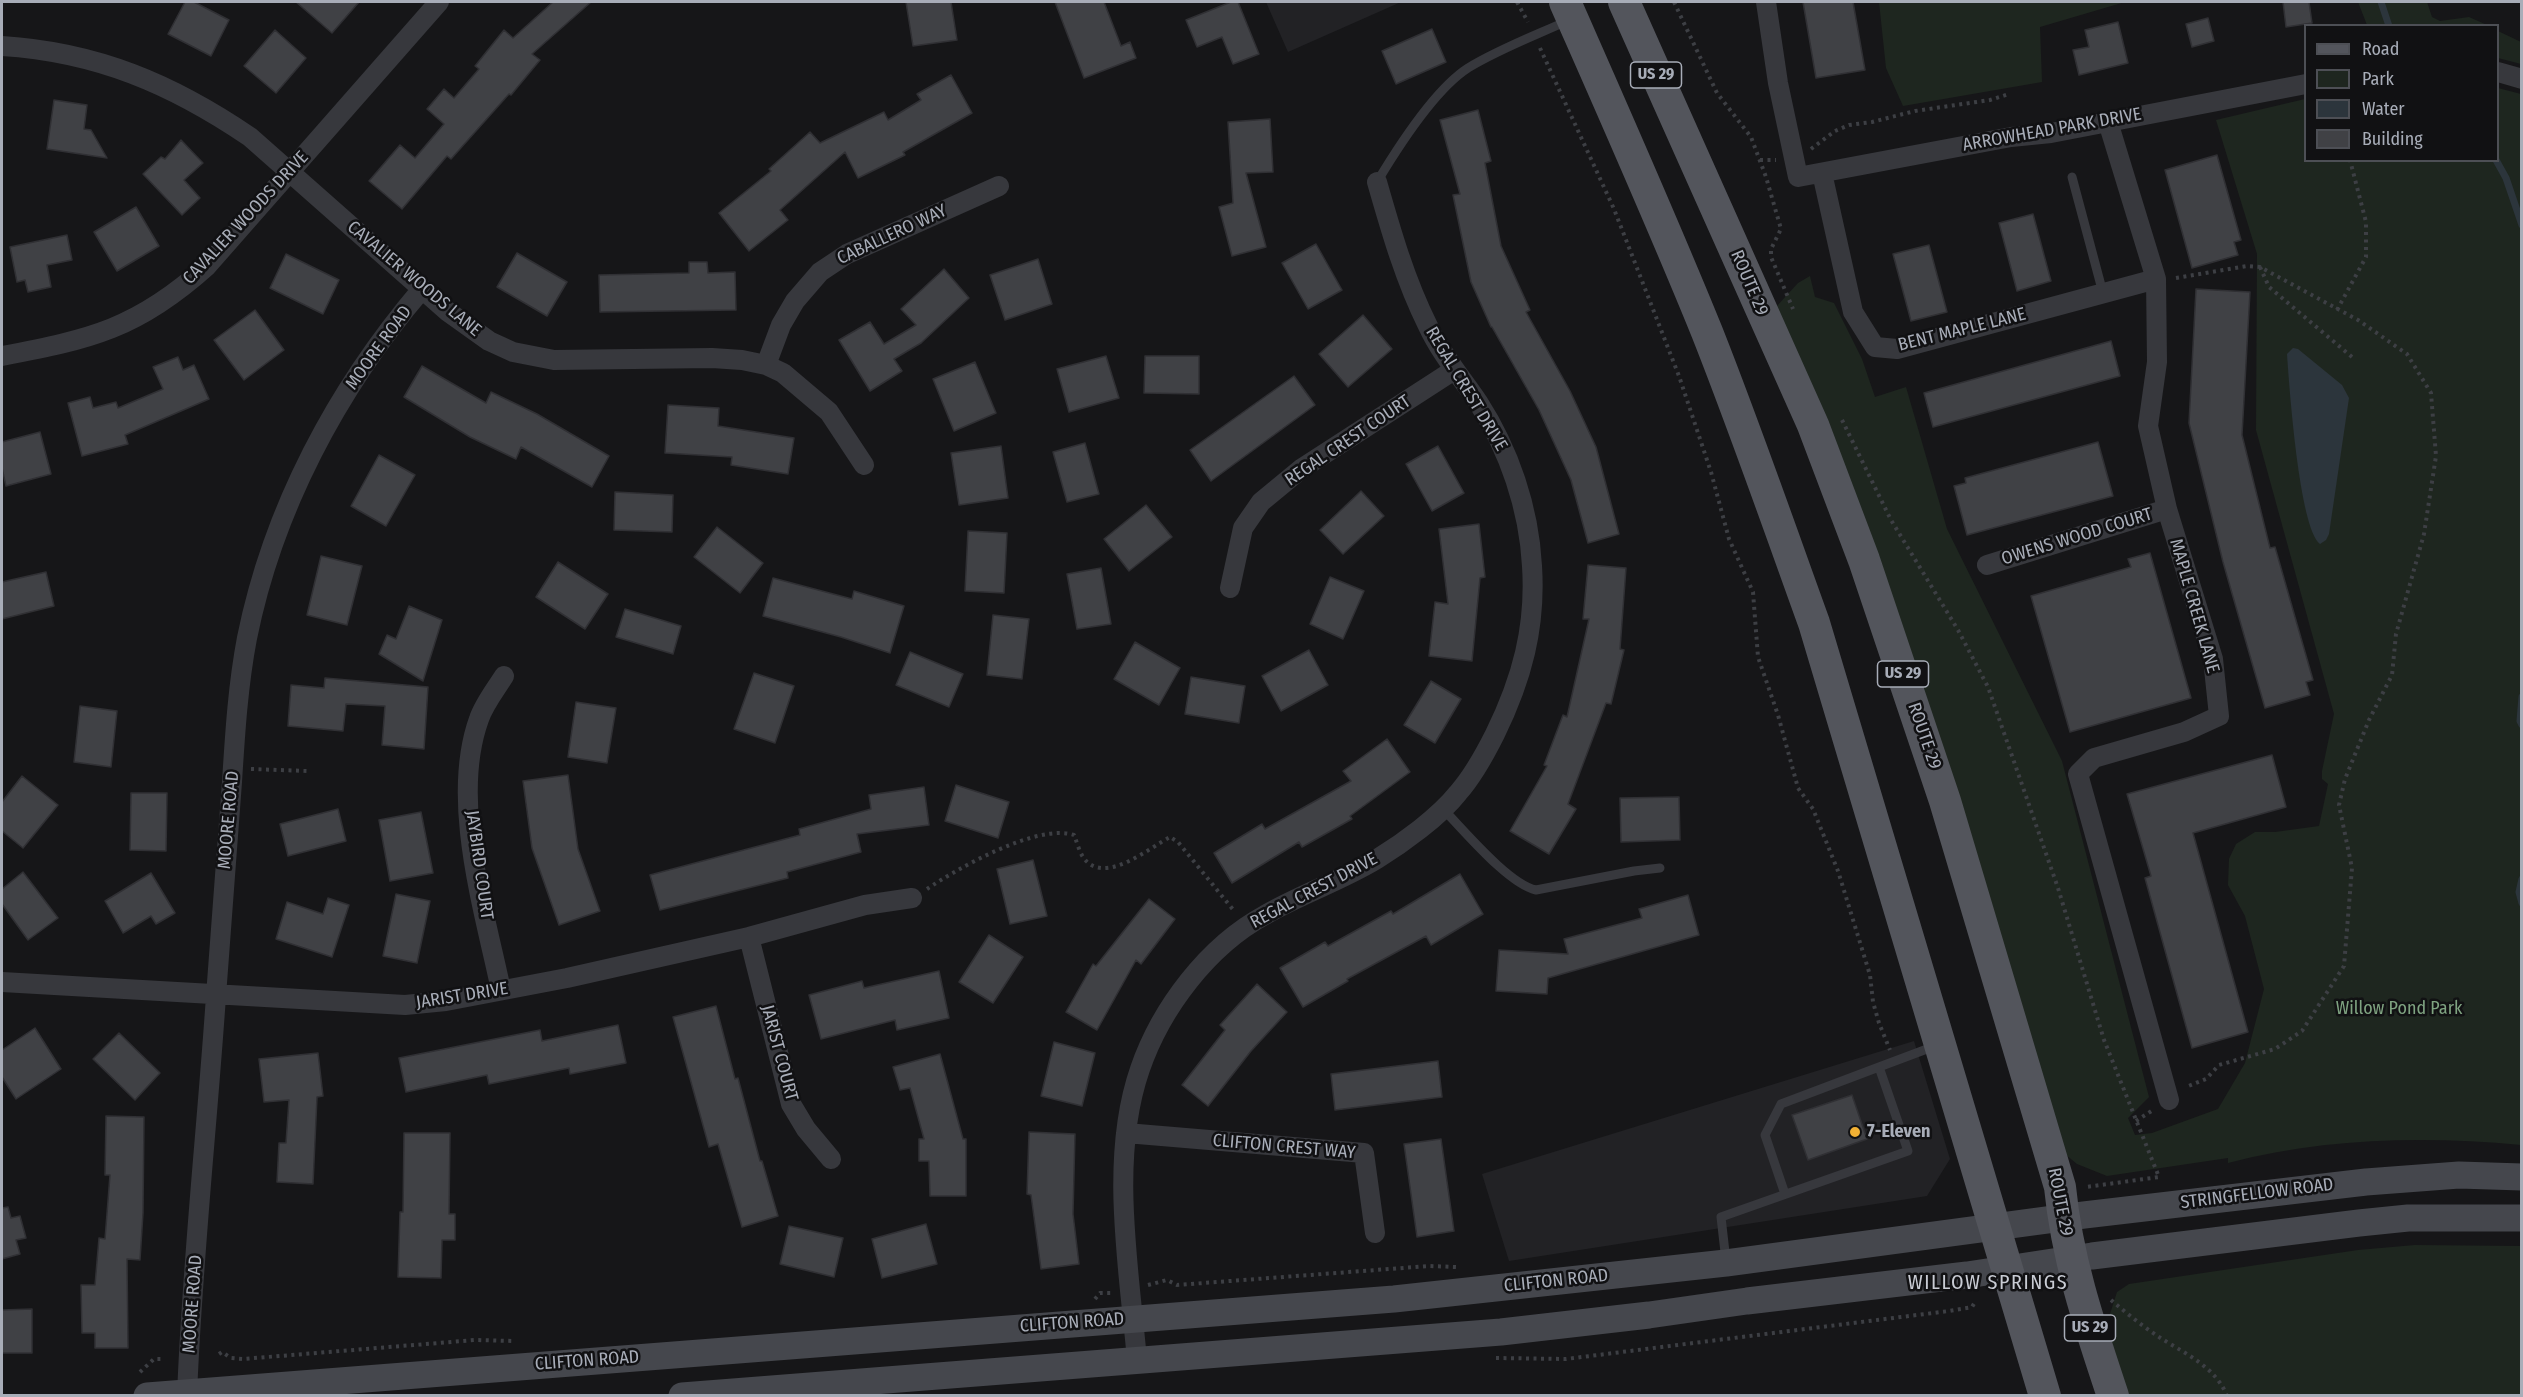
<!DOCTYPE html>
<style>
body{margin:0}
#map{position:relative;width:2523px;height:1397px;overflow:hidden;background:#161618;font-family:"Fira Sans Condensed",sans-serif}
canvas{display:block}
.frame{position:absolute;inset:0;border:3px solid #a8adb8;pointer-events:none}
.legend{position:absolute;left:2304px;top:24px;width:195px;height:138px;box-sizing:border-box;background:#111113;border:2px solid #4d4f55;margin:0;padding:8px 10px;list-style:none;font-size:18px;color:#a8adb8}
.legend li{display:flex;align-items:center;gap:12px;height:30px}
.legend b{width:30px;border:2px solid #4d4f55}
</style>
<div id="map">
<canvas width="2523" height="1397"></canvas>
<div class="frame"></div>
<ul class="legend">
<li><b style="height:8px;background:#53555c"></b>Road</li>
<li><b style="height:16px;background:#1e261f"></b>Park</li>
<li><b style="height:16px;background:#2c353c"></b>Water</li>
<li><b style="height:16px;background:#404145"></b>Building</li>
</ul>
</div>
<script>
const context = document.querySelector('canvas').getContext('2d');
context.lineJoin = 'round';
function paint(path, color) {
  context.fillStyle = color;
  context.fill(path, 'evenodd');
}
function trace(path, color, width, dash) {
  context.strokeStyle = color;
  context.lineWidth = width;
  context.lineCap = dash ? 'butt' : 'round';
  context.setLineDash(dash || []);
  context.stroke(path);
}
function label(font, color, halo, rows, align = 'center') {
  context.font = font + ' "Fira Sans Condensed",sans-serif';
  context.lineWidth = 5;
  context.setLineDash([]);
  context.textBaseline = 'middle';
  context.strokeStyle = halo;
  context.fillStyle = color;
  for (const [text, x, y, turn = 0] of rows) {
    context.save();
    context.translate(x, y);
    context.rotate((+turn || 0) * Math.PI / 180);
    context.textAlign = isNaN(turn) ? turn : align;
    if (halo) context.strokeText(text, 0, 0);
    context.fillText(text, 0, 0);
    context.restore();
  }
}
const built = new Path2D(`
 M1266 2H1401L1288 52Z
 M1914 1041 1950 1159 1927 1196 1509 1261 1482 1174Z`);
const green = new Path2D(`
 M1879 2H2125L2040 27 2042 82 1903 106 1886 68Z
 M2358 2H2427L2432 17 2440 21 2469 17 2487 25H2367Z
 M2498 31 2521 42V64L2498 58Z
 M2498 88 2521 94V1145C2424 1136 2323 1138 2228 1163V1158L2107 1176 2077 1164 2054 1145 1776 307 1798 283 1810 276 1815 297 1834 303 1862 359 1875 397 1906 387 1947 529 2062 761 2149 1097 2128 1118 2135 1135 2152 1133 2218 1109 2245 1063 2264 989 2245 916 2228 885 2229 859 2236 844 2255 832H2275L2319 826 2328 784 2322 779V771L2334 714 2256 430 2257 254 2216 120 2305 99 2306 160H2498Z
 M2415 1245 2521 1246V1395H2121L2107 1350 2109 1317 2117 1292 2129 1284 2358 1250Z`);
const water = new Path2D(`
 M2293 348 2298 349 2342 385 2349 398 2329 534 2326 540 2320 544C2299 529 2289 384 2287 354Z`);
const stream = new Path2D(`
 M2381 2 2389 26
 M2496 160 2506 178 2522 225
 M2522 697 2520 721 2522 725
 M2522 879 2519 892 2522 903`);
const building = new Path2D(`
 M185 2H194L229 20 211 56 168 34Z
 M296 2H359L332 33Z
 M553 2H591L532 54 540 60 511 95 509 94 451 159 447 156 402 209 369 181 400 145 415 158 444 124 427 109 444 89 454 98 479 69 475 66 504 30 513 38Z
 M906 2H951L957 40 913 46Z
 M1055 2H1104L1121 46 1130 42 1136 58 1084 78Z
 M1231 2H1238L1259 54 1233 64 1222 37 1197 47 1186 20Z
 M1803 2H1853L1865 70 1816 78Z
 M2283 2H2309L2312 23 2286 27Z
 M2208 18 2214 41 2192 47 2186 24Z
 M2118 22 2128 63 2079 75 2073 50 2089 47 2085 30Z
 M1432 29 1446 62 1396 84 1382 51Z
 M275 30 306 58 276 93 244 66Z
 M951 75 972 113 903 152 905 155 858 178 845 152 780 210 788 220 749 251 719 213 771 171 769 169 810 132 820 143 884 112 888 120 921 100 917 94Z
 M54 100 87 105 84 129 91 130 107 158 47 149Z
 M1478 110 1491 161 1485 163 1501 246 1530 310 1526 312 1570 391 1596 447 1619 534 1588 543 1571 480 1539 410 1492 327H1491L1471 282 1453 195 1460 194 1440 120Z
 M1270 119 1273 172 1246 173 1266 247 1232 256 1219 207 1233 203 1228 122Z
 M181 140 203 163 184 180 200 198 182 215 143 174 161 157 165 159Z
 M2217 155 2241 240 2234 242 2238 255 2192 268 2165 170Z
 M136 207 159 246 117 271 94 232Z
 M2033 214 2051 281 2017 291 1999 223Z
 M67 235 72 260 47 265 51 287 28 292 25 280 17 282 10 247Z
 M1316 244 1342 290 1308 309 1282 263Z
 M1929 245 1947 312 1911 321 1893 254Z
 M517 253 567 282 547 316 497 287Z
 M286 254 339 280 323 314 270 288Z
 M1038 259 1052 304 1005 320 990 275Z
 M689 262H707L708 273 735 272 736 310 600 312 599 275 689 273Z
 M944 269 969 298 921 343 894 359 902 371 870 391 839 340 870 322 884 344 916 325 901 309Z
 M2196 289 2250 292 2242 435 2270 548 2275 547 2313 680 2306 682 2310 695 2265 708 2223 562 2189 423Z
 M255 310 284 350 244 380 214 340Z
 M1363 315 1392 349 1348 387 1319 354Z
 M2111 341 2120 376 1933 427 1924 393Z
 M1106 356 1119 398 1069 412 1057 369Z
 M1145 356H1199V394L1144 393Z
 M178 357 183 370 194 365 209 399 125 435 128 444 82 456 68 403 90 397 93 408 116 402 118 408 163 389 153 367Z
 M975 362 996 413 954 431 933 379Z
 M422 366 486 403 491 392 537 414 609 456 592 487 521 447 516 459 470 437 404 397Z
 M1294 376 1315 405 1211 481 1190 450Z
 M668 405 719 408 718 426 794 438 788 474 731 465 732 457 665 453Z
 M40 432 51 474 6 486 2 468V442Z
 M2098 442 2113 496 1967 535 1954 486 1966 483 1965 478Z
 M1085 443 1099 494 1067 502 1053 452Z
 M1001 446 1008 498 959 505 951 453Z
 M1438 446 1464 493 1432 511 1406 464Z
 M379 455 415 475 386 526 351 506Z
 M1361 491 1384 516 1343 554 1320 530Z
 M615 492 673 495 672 532 614 530Z
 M1146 505 1172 537 1129 571 1104 539Z
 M1479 524 1485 577 1480 578 1472 661 1429 656 1435 602 1448 604 1439 529Z
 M717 527 763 563 740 593 694 557Z
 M968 531 1007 533 1004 593 965 591Z
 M2150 553 2191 698 2070 732 2031 596 2131 567 2128 559Z
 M321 556 362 566 347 625 307 615Z
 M558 562 608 594 585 629 536 597Z
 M1588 565 1626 568 1620 649 1624 650 1611 704 1606 703 1568 804 1576 809 1549 854 1510 831 1547 766 1544 765 1563 715 1567 717 1589 619H1583Z
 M1101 568 1111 624 1077 629 1067 574Z
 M46 572 54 606 2 619V582Z
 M1330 577 1364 591 1343 639 1310 624Z
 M773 578 852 599 854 591 904 606 890 653 841 637 763 616Z
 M409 606 442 620 423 681 379 654 387 635 396 639Z
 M625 609 681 626 673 654 616 637Z
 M993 615 1029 619 1022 679 987 675Z
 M1135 642 1180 668 1159 705 1114 679Z
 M1309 650 1328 685 1281 711 1262 676Z
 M910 652 963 674 949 707 896 685Z
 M754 673 794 686 775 743 734 729Z
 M1191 677 1245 686 1239 723 1185 714Z
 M325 678 428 687 424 749 382 745 385 706 346 704 343 731 288 726 291 685 324 688Z
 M1431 681 1461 699 1435 743 1404 725Z
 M576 702 616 708 607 763 568 757Z
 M80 706 117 711 111 767 74 762Z
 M1387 739 1410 772 1350 816 1352 819 1302 847 1299 842 1232 883 1214 853 1262 824 1265 829 1351 781 1343 771Z
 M2272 755 2286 807 2193 833 2248 1032 2192 1048 2145 878 2151 876 2127 794Z
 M568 775 578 849 600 911 559 925 532 848 523 781Z
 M22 776 58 805 23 848 2 831V802Z
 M956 785 1009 802 998 838 945 821Z
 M924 787 929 825 857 834 861 852 787 872 788 878 660 910 650 875 800 835 799 829 871 809 869 795Z
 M131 793H167L166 851 130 850Z
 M1679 797 1680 840 1621 842 1620 798Z
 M338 809 346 841 288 856 280 824Z
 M421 812 433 873 390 881 379 820Z
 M1033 860 1047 916 1010 924 997 869Z
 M23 872 58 918 28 940 2 904V889Z
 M151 873 175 913 156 924 151 916 123 933 105 901Z
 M1460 874 1483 914 1431 945 1426 936 1347 979 1348 981 1303 1007 1280 968 1325 942 1328 946 1391 911 1393 914Z
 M396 894 430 901 417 963 383 956Z
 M1688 895 1699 935 1548 978 1547 994 1496 991 1499 950 1568 954 1564 939 1642 918 1639 909Z
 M328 898 349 905 332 957 276 939 287 902 323 914Z
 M1149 899 1175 919 1141 964 1136 960 1097 1030 1066 1012 1093 964 1096 966Z
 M989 935 1023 957 993 1003 959 982Z
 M939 971 949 1018 897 1030 895 1020 821 1039 809 995 862 981 864 988Z
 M1257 984 1287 1012 1251 1051 1208 1106 1182 1085 1225 1030 1220 1025Z
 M716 1006 735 1079 738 1078 760 1161H762L778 1216 742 1227 718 1144 709 1147 673 1017Z
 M618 1025 626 1063 570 1074 569 1068 489 1084 487 1075 406 1092 399 1058 540 1030 542 1041Z
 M35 1028 61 1069 16 1099 2 1077V1050Z
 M119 1033 160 1073 135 1100 93 1059Z
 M1054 1042 1095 1053 1082 1106 1041 1096Z
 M318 1053 323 1096 317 1097 313 1184 277 1182 279 1143H286L289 1100 264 1102 259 1059Z
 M940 1054 963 1139H966V1196H930L929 1161H919V1139H924L910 1088 900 1090 893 1067Z
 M1438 1061 1442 1097 1335 1110 1331 1074Z
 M1852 1095 1867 1139 1808 1160 1792 1115Z
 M106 1116 144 1117 143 1213 140 1260 127 1259 128 1348H95V1333H82L81 1285H95L99 1238 105 1239 110 1175H105Z
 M1029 1132 1075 1134 1073 1214 1079 1264 1041 1269 1031 1195 1027 1194Z
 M404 1133H450L449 1214H455V1240H442L441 1278 398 1277 400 1212H403Z
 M1441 1139 1454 1231 1417 1237 1404 1144Z
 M8 1207 11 1218 20 1216 26 1238 16 1240 20 1254 2 1259V1208Z
 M926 1224 937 1264 882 1278 872 1239Z
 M789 1226 843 1238 834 1277 780 1264Z
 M32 1309V1353H2V1310Z`);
const path = new Path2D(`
 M1517 2 1528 22
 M1674 2 1717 93 1751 137 1766 177 1781 229 1771 249V257L1793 309
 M1540 48 1614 209 1679 376 1711 472 1729 539 1753 592 1758 657 1778 715 1798 788 1813 809 1838 871 1870 975 1873 1002 1879 1023 1890 1050
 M1811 149 1835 131 1849 125 1872 122 1915 111 1990 100 2009 94
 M1760 160H1776
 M2260 267 2269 287 2352 357
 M2176 278 2247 266 2260 267 2358 320 2407 354 2431 393 2436 456 2424 534 2396 634 2392 675 2369 720 2345 779 2339 805 2352 868 2344 966 2302 1031 2275 1049 2219 1065 2206 1079 2186 1087
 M2337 310 2366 257V222L2350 160
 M1842 420 1891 520 1958 630 1988 687 2058 888 2104 1040 2159 1177 2086 1187
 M251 769 307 771
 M927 889C958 868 1038 823 1074 835 1077 842 1079 851 1083 857 1103 887 1149 848 1170 837L1178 842 1235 912
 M2136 1121 2153 1110
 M1148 1285 1167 1280 1177 1285 1429 1266 1456 1267
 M1095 1299 1100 1293H1112
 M2111 1300C2125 1312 2140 1324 2156 1335 2181 1352 2215 1365 2227 1396
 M219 1354 222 1352 231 1358 243 1359 475 1340 514 1341
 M1496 1358 1566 1359 1949 1311 1972 1307 1975 1302
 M140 1372 154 1359H163`);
const lane = new Path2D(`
 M2072 177 2103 293
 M1377 182C1398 147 1434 90 1468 68 1499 49 1534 36 1567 21
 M1442 808C1463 829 1508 884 1536 890L1634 871 1660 868
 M1785 1194 1765 1135 1781 1104 1879 1067
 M1726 1261 1721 1217 1908 1151 1879 1067 1935 1046`);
const street = new Path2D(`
 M1766 2 1778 83 1798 177 2011 137 2051 133 2306 84
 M2 46C97 52 172 84 250 137L447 311 489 341 513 352 554 360 712 358 742 360 766 365 783 373 829 412 864 465
 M2498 72 2522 79
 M2108 122 2156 279 2157 362 2148 426 2167 509 2213 659 2219 716 2184 732 2094 758 2078 774 2169 1100
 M1822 173 1853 312 1875 347 1897 349 2156 279
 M2 356C91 339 137 329 207 266L439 2
 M766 365 781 325 795 301 820 272 847 254 999 186
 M1987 565 2167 509
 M1230 588 1243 528 1261 502 1301 469 1454 370
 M749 937 791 1104 806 1129 831 1159
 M2 982 405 1005 446 1001 567 978 749 937 865 905 912 898
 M501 990C484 909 450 799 479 719 484 704 496 689 504 676
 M1126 1133 1364 1153 1375 1233
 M1137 1360C1129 1268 1109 1158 1140 1069 1161 1008 1208 946 1265 915 1301 894 1341 881 1377 859 1403 843 1439 817 1458 793 1473 776 1485 754 1495 734 1522 679 1536 627 1532 566 1529 508 1509 450 1478 402 1461 377 1441 354 1428 326 1405 280 1391 231 1377 182
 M187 1396C192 1262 207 1129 216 996 221 925 226 854 232 782 235 734 238 685 247 638 273 509 337 389 422 289`);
const secondary = new Path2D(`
 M147 1396 1394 1299 1726 1263 2084 1215 2366 1182 2459 1175 2522 1177
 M682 1396 1501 1332 1649 1315 1747 1301 1967 1275 2092 1256 2359 1223 2408 1218H2522`);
const primary = new Path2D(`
 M1565 2C1613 111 1662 221 1707 332 1745 428 1779 526 1814 623L2045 1396
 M1624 2 1813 425 1864 560 1945 801 2060 1187C2067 1260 2090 1327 2113 1396`);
const markers = [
 [1855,1132,6,"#f2b134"]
];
const shields = [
 [1656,75,51],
 [1903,674,51],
 [2090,1328,51]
];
const shieldNames = [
 ["US 29",1656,75],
 ["US 29",1903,674],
 ["US 29",2090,1328]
];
const streetNames = [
 ["ARROWHEAD PARK DRIVE",2052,130,-10],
 ["CAVALIER WOODS DRIVE",246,218,-47],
 ["CABALLERO WAY",892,235,-25],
 ["CAVALIER WOODS LANE",414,279,40],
 ["ROUTE 29",1749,283,67],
 ["BENT MAPLE LANE",1962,330,-14],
 ["MOORE ROAD",379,348,-54],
 ["REGAL CREST DRIVE",1466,389,59],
 ["REGAL CREST COURT",1348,441,-34],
 ["OWENS WOOD COURT",2077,537,-17],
 ["MAPLE CREEK LANE",2194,606,74],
 ["ROUTE 29",1924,736,71],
 ["MOORE ROAD",229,820,-85],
 ["JAYBIRD COURT",479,865,82],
 ["REGAL CREST DRIVE",1314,891,-28],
 ["JARIST DRIVE",462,996,-9],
 ["JARIST COURT",779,1053,75],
 ["CLIFTON CREST WAY",1284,1147,5],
 ["STRINGFELLOW ROAD",2257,1194,-7],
 ["ROUTE 29",2060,1202,79],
 ["CLIFTON ROAD",1556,1281,-6],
 ["MOORE ROAD",193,1304,-86],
 ["CLIFTON ROAD",1072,1323,-4],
 ["CLIFTON ROAD",587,1361,-4]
];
const parkNames = [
 ["Willow Pond Park",2399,1009]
];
const poiNames = [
 ["7-Eleven",1867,1132]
];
const neighbourhoodNames = [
 ["WILLOW SPRINGS",1988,1283]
];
paint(built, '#222225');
paint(green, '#1e261f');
paint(water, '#2c353c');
trace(stream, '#2c353c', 7);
paint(building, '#404145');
trace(building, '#303034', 1.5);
trace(path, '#3d3f44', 4, [3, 4.5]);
trace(lane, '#37383d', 9);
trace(street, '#37383d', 20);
trace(secondary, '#45474d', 27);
trace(primary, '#53555c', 32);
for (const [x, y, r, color] of markers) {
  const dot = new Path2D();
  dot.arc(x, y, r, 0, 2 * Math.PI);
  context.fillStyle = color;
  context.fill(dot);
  trace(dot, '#111113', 2);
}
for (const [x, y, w] of shields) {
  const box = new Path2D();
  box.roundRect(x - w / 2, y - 13, w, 26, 4.5);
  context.fillStyle = '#111113';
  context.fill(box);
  trace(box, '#a8adb8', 1.5);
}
label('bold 16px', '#a8adb8', null, shieldNames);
label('18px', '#a8adb8', '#111113', streetNames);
label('18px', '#7fa381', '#111113', parkNames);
label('bold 18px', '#a8adb8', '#111113', poiNames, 'left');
context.letterSpacing = '1.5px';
label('20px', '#c9ccd4', '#111113', neighbourhoodNames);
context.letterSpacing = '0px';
</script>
